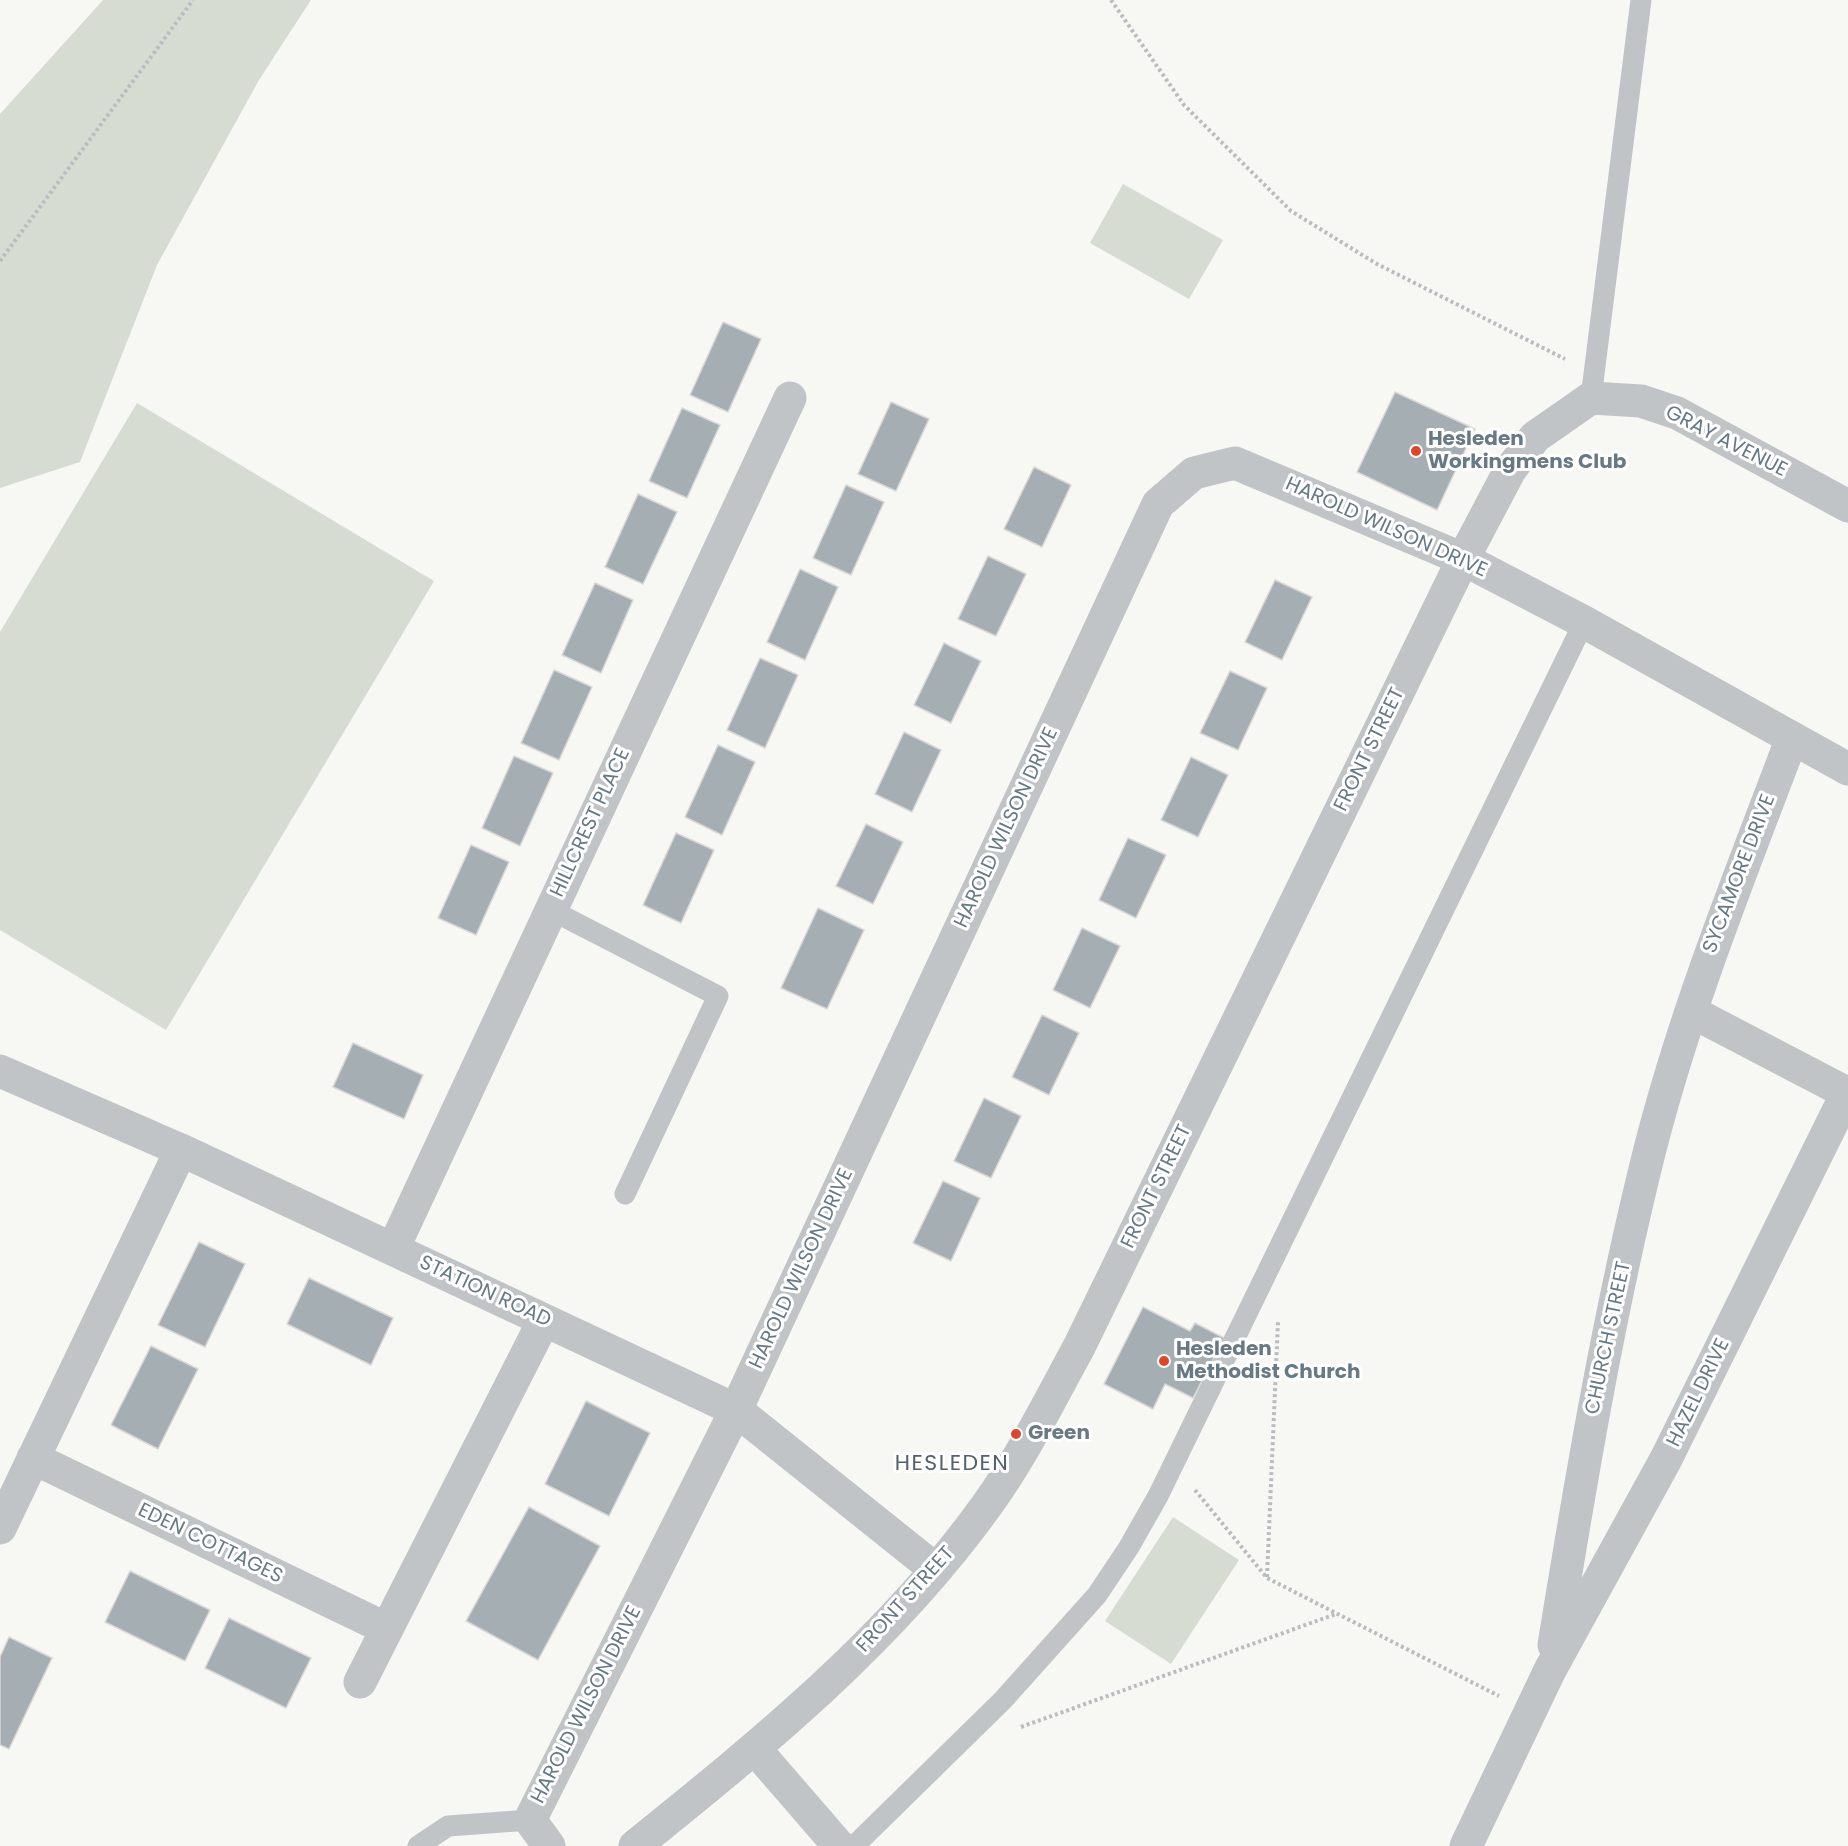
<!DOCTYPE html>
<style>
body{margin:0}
canvas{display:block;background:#f7f7f4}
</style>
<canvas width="1848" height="1846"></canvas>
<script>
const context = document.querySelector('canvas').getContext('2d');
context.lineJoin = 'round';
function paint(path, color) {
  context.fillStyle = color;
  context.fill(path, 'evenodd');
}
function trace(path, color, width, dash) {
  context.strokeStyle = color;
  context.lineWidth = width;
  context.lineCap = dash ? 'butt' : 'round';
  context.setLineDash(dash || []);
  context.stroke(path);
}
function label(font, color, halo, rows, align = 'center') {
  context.font = font + ' Poppins,sans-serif';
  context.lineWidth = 6;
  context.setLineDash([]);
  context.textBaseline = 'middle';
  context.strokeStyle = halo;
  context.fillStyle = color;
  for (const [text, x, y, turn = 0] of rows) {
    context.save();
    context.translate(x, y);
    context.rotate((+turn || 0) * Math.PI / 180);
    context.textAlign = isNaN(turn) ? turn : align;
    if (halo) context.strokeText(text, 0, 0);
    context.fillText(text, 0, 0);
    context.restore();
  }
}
const green = new Path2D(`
 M103 0H311L259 80 157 265 80 462 0 488V114Z
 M1123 184 1223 240 1189 299 1090 243Z
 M137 403 434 581 166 1030 0 930V632Z
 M1173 1517 1239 1560 1171 1664 1105 1621Z`);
const building = new Path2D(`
 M723 322 761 339 728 412 690 395Z
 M1395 392 1475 429 1437 510 1357 472Z
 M891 402 929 419 896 491 858 474Z
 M682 408 720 425 687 498 649 481Z
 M1034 467 1071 485 1042 547 1004 529Z
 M846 485 884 502 851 575 813 558Z
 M638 494 677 512 643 584 605 567Z
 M988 556 1026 574 996 636 958 619Z
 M800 569 838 587 805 660 767 642Z
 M1275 580 1312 597 1282 660 1245 642Z
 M595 583 633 600 601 673 562 655Z
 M944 643 981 661 951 723 914 705Z
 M760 658 798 675 765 748 727 730Z
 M554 670 592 687 559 760 521 743Z
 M1230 671 1267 688 1238 750 1200 733Z
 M904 732 941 750 912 812 875 794Z
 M718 745 755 762 722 835 685 817Z
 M514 756 553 773 520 846 482 828Z
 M1191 757 1228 775 1198 837 1161 820Z
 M866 824 903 842 873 904 836 886Z
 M676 833 714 850 681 923 643 905Z
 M1128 838 1166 855 1136 918 1099 900Z
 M471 845 509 862 476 935 438 918Z
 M818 908 864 930 827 1009 781 988Z
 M1082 928 1120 946 1090 1008 1053 990Z
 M1042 1015 1079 1033 1049 1095 1012 1077Z
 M353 1043 423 1075 404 1119 333 1087Z
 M984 1098 1021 1116 991 1178 954 1161Z
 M943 1181 980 1198 951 1261 913 1243Z
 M199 1242 245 1264 205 1347 158 1325Z
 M309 1278 393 1318 371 1365 287 1324Z
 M1143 1307 1190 1331 1195 1323 1224 1338 1193 1398 1165 1384 1153 1409 1104 1384Z
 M151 1346 198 1369 158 1449 111 1425Z
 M586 1401 650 1433 609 1516 545 1484Z
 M529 1507 600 1546 538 1660 466 1621Z
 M130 1571 210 1610 185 1661 105 1622Z
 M229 1618 311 1658 286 1708 205 1668Z
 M9 1637 52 1658 9 1749 0 1745V1657Z`);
const path = new Path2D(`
 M1111 0 1184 105 1291 211 1377 264 1565 359
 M0 261 193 0
 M1195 1490 1267 1578 1499 1696
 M1267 1577 1278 1321
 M1021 1727 1336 1614`);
const lane = new Path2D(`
 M1591 398 1641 0
 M551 910 718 996 625 1194
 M418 1846 448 1826 530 1820
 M854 1846 1003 1700 1097 1595 1129 1547 1158 1496 1584 622`);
const street = new Path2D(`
 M0 1071 181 1150 736 1410 936 1570
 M393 1249 790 398
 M33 1458 387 1629
 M0 1528 181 1150
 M1554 1645C1581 1479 1609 1312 1650 1149 1686 1008 1741 873 1792 738
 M360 1682 544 1320
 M755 1749 839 1846
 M549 1846 530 1820 736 1410 1158 504 1194 473 1235 463 1463 559 1584 622 1848 769
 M635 1846C763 1743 891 1639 987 1505 1023 1455 1050 1400 1079 1347L1463 559 1510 470 1535 437 1591 398 1641 401 1677 413 1848 506
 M1466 1846 1550 1670 1666 1459 1847 1093 1692 1012`);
const markers = [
 [1416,451,6,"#e14529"],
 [1164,1361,6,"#e14529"],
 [1016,1434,6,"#e14529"]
];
const poiNames = [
 ["Hesleden",1428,440],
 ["Workingmens Club",1428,463],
 ["Hesleden",1176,1350],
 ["Methodist Church",1176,1373],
 ["Green",1028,1434]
];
const streetNames = [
 ["GRAY AVENUE",1726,442,27],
 ["HAROLD WILSON DRIVE",1386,528,24],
 ["FRONT STREET",1370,750,-64],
 ["HILLCREST PLACE",591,823,-65],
 ["HAROLD WILSON DRIVE",1007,828,-65],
 ["SYCAMORE DRIVE",1740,874,-69],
 ["FRONT STREET",1157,1187,-64],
 ["HAROLD WILSON DRIVE",802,1269,-65],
 ["STATION ROAD",485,1292,25],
 ["CHURCH STREET",1609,1338,-78],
 ["HAZEL DRIVE",1699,1393,-64],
 ["EDEN COTTAGES",210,1544,26],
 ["FRONT STREET",906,1600,-48],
 ["HAROLD WILSON DRIVE",587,1705,-63]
];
const quarterNames = [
 ["HESLEDEN",952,1464]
];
paint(green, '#d7dcd3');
paint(building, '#a4aeb3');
trace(building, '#d8d8d6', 1.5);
trace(path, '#babdbf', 4, [3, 3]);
trace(lane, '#c0c4c7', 21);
trace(street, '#c0c4c7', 33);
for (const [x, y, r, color] of markers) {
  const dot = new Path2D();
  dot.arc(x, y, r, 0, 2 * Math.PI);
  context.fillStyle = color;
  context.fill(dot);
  trace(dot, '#fff', 2);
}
label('bold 20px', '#667984', '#fff', poiNames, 'left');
label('20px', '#667984', '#fff', streetNames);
context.letterSpacing = '1.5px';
label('22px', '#54626a', '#fff', quarterNames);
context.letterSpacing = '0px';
</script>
